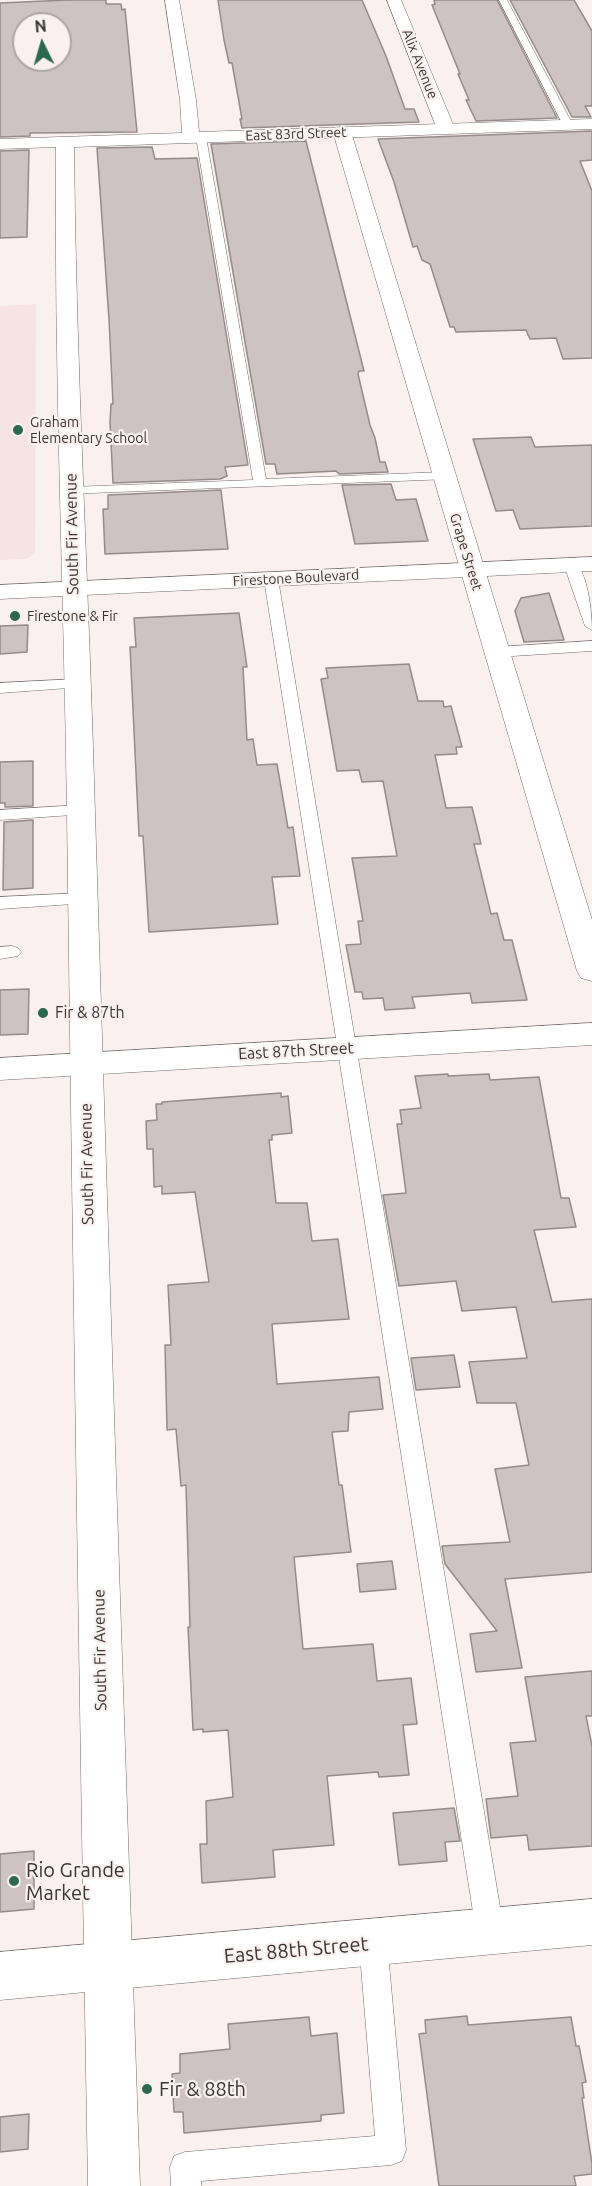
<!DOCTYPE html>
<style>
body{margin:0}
#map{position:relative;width:592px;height:2186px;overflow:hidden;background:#faf0f0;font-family:Ubuntu,sans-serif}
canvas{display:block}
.north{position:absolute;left:12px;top:12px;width:60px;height:60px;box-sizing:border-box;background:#faf0f0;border:2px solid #ada5a5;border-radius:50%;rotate:355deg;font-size:16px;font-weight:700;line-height:24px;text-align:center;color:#393535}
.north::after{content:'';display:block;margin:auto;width:21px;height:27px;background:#2c6751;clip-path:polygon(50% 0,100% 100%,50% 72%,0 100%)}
</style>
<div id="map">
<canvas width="592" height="2186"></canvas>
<div class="north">N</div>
</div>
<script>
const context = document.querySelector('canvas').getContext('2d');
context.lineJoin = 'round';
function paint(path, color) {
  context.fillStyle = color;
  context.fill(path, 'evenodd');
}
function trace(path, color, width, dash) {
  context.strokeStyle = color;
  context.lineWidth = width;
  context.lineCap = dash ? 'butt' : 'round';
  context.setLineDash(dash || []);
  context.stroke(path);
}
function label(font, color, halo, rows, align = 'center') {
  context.font = font + ' Ubuntu,sans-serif';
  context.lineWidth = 4.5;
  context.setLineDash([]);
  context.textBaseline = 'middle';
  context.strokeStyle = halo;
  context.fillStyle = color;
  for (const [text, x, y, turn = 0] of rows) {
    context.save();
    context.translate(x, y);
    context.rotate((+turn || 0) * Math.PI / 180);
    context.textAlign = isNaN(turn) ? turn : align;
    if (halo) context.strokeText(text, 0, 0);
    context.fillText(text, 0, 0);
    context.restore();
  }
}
const built = new Path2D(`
 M36 304 35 554 26 559 0 560V306Z`);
const building = new Path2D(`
 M67 0H106V4H121L122 10 125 9 137 132 30 133V136L0 137V3ZM24 24H60V60H24Z
 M218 0H362L386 56 405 109H414L419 122 242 128 240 119H242L232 63H229L224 40Z
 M434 0H497L557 118 476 121 466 100H469L458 74H460L432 5 435 4Z
 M510 0H574L592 31V106H585L591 117H572Z
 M592 131V160L580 161 592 191V358L563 359 556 338 530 339 526 330 456 332 454 327H450L430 264 422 260 417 246 413 247 394 182 378 139Z
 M306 141 364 371H359L358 374 370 425 375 438 380 462H385L388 472 339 474 336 471 277 474 275 464H266L211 144Z
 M152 147 155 159 197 158 248 465 225 467 227 476 220 479 113 483 110 422 111 404H113L109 319 97 148Z
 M29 150 27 237 0 238V151Z
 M531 437 535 447 592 445V526L520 529 513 510 496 511 473 439Z
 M391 484 396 500 416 499 428 541 355 544 342 485Z
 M221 490 228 549 105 554 103 509H108V495Z
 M549 593 564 640 524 642 515 611 521 598Z
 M239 613 247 667H243L247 740 253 739 257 765 277 764 288 828 293 827 300 876 272 877 278 924 149 932 143 836H139L130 647H136L134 618Z
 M28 625 27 652 0 654V626Z
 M409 664 418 701H443L444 707 451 706 462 747H456L457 754 435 755 446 808 472 807 481 844H474L491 914 497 913 504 940H512L527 1000 472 1003 470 993 412 997 415 1008 385 1010 383 998 363 999 362 992H355L346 945 361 944 358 921H363L352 858 397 856 383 781 362 782 359 770 337 771 321 679 328 678 326 668Z
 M33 761V806L5 807V803H0V762Z
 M33 820V888L3 890 4 822Z
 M29 989 28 1034 0 1035V990Z
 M448 1074V1076L489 1074 490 1080 539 1077 561 1198H569L576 1227 534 1230 552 1302 592 1299V1572L505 1579 522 1668 476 1672 470 1634 497 1631 445 1564 442 1546 510 1542 495 1469 529 1465 516 1403H477L469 1362 527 1358 516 1307 462 1311 456 1281 399 1286 383 1195 406 1193 397 1124H402L400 1110 421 1108 415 1076Z
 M281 1093V1097L288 1096 292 1133 272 1135V1140H269L276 1203H307L312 1241 338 1239 349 1319 272 1324 277 1384 379 1377 383 1409 349 1412 348 1431 332 1432 339 1485H342L351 1552 294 1557 303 1649 373 1644 377 1681 411 1678 417 1724 403 1725 409 1775 379 1777 378 1772 327 1776 334 1845 273 1850 275 1877 202 1883 200 1844H207L206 1801 233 1797 228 1730 203 1732V1729L193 1730 188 1627H190L186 1485 181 1486 176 1429 167 1430 165 1345H171L168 1285 209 1282 195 1192 162 1194V1186L154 1187 153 1149H147L146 1121 157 1120 156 1104H162V1102Z
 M454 1355 460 1387 416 1390 411 1358Z
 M392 1561 396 1589 360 1592 357 1564Z
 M592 1671V1716H586L592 1746V1846L529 1850 527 1835 491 1838 486 1799 518 1796 510 1743 536 1741 525 1677Z
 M454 1808 460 1841 445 1842 447 1861 399 1865 393 1813Z
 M34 1851V1909L0 1912V1854Z
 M467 2016 468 2025 571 2017 576 2046H579L586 2082 582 2083 584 2098H582L592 2164V2174L574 2176 576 2186H439L419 2034 426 2033 425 2020Z
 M309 2017 311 2036 337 2033 344 2113 321 2115V2121L184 2133 183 2112H174L172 2074 180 2073V2054L230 2049 228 2024Z
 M29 2114 28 2149 0 2152V2117Z`);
const service = new Path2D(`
 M499 0H507L573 125 572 127 563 125Z
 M201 134 206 137 266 479 444 472 451 476 449 479 66 494 64 491 66 488 71 487 253 480 196 137Z
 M571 561C588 565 592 615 592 630L585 626 564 565Z
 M271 575 278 579 504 1931 500 1941 490 1945 480 1941 476 1931 264 579Z
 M592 641V651L497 657 489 652 497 647Z
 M77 679 85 684 82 687 0 693V683Z
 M81 805 87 806 89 810 87 814 0 820V810Z
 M82 893 88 895 91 899 88 903 0 909V897Z
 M12 946 18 948 21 952 18 956 0 959V947Z
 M373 1928 383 1932 387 1942 406 2150 402 2161 391 2165 201 2181V2186H171L170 2167 174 2156 185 2152 375 2136 359 1942 363 1932Z`);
const minor = new Path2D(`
 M387 0H401L455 129 452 133H440L437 129Z
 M342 127 348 128 351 132 592 920V981L581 978 577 971 333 132 336 128Z
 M592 1023V1045L0 1080V1058Z
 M592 1899V1945L0 2000V1952Z`);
const tertiary = new Path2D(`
 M165 0H179L196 100 199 132 592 119V129L74 147C76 369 89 591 95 813 109 1271 124 1728 140 2186H88C80 1728 73 1271 67 813 64 591 54 369 56 147L0 149V139L182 133 180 100Z`);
const primary = new Path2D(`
 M592 557V571L0 599V585Z`);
const markers = [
 [18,430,6,"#2c6751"],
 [15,616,6,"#2c6751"],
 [43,1013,6,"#2c6751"],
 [14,1881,6,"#2c6751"],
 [147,2089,6,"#2c6751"]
];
const farStreetnames = [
 ["Alix Avenue",420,64,68],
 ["East 83rd Street",296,134,-2],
 ["Grape Street",466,552,73],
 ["Firestone Boulevard",296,578,-3]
];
const farPoinames = [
 ["Graham",30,422],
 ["Elementary School",30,438],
 ["Firestone & Fir",27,616]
];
const streetNames = [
 ["South Fir Avenue",72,534,-91],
 ["East 87th Street",296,1051,-3],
 ["South Fir Avenue",87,1164,-91],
 ["South Fir Avenue",100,1650,-91]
];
const poiNames = [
 ["Fir & 87th",55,1013]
];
const nearPoinames = [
 ["Rio Grande",26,1870],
 ["Market",26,1893],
 ["Fir & 88th",159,2089]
];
const nearStreetnames = [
 ["East 88th Street",296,1950,-5]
];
paint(built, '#f6e3e3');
paint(building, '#cdc3c4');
trace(building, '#948b8b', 1.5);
trace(service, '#716969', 1);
trace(minor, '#716969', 1);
trace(tertiary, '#716969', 1);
trace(primary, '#716969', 1);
paint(service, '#fff');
paint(minor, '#fff');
paint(tertiary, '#fff');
paint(primary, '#fff');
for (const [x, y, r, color] of markers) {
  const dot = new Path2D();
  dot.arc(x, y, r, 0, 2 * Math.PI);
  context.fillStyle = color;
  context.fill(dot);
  trace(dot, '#faf0f0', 2);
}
label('14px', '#393535', '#faf0f0', farStreetnames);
label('14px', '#393535', '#faf0f0', farPoinames, 'left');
label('16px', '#393535', '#faf0f0', streetNames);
label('16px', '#393535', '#faf0f0', poiNames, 'left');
label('20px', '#393535', '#faf0f0', nearPoinames, 'left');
label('20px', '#393535', '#faf0f0', nearStreetnames);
</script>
